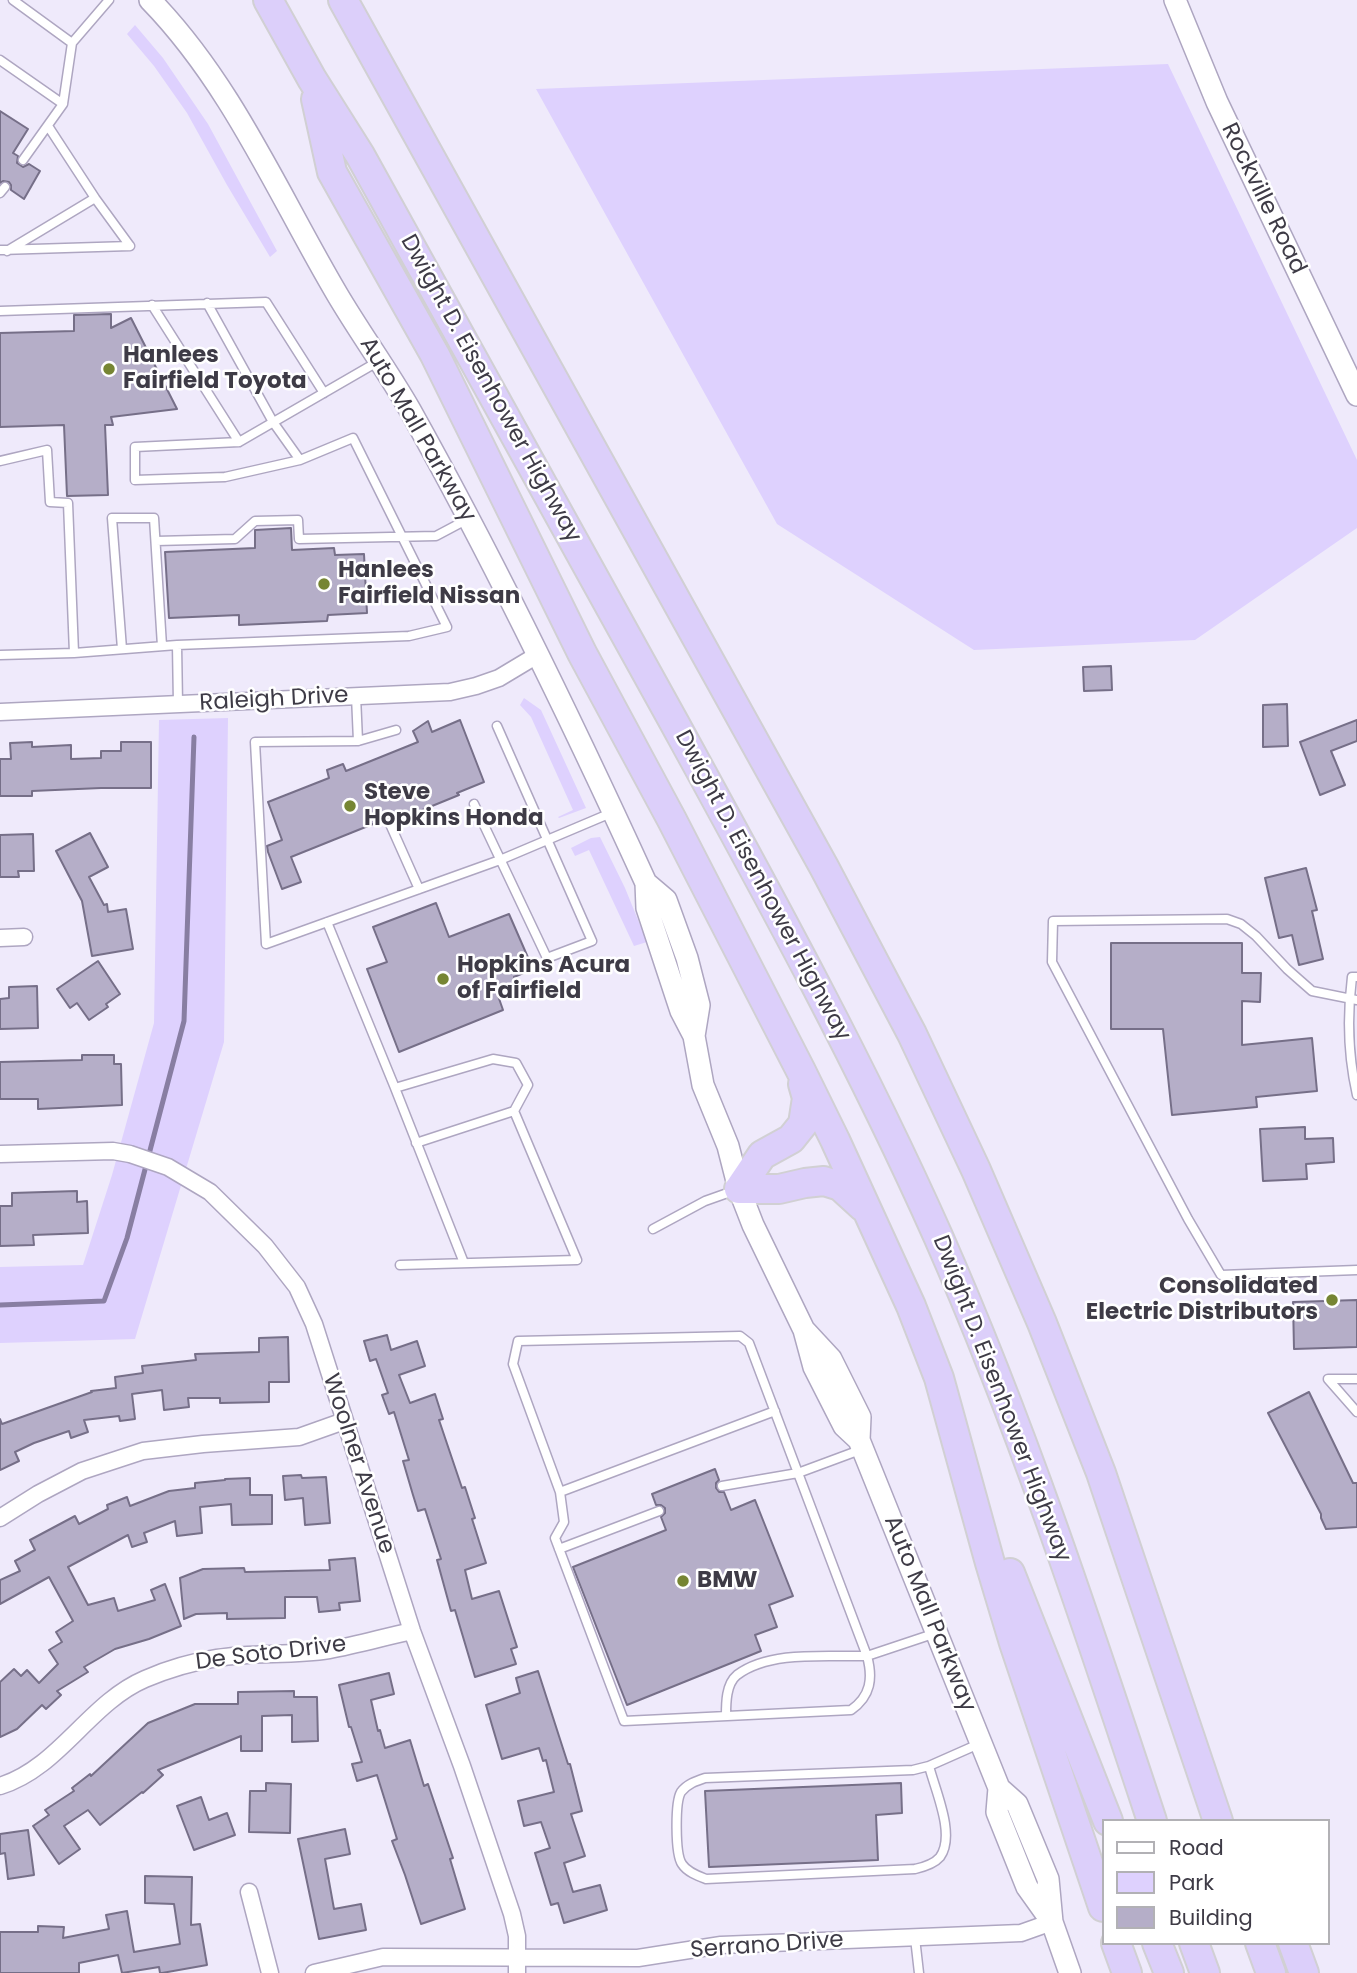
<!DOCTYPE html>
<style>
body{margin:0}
#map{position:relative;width:1357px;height:1973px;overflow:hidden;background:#efeafb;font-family:Poppins,sans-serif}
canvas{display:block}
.legend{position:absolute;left:1102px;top:1819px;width:228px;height:126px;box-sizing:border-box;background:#fff;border:2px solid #b2b1b5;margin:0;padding:9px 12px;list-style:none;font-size:21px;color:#3e3b46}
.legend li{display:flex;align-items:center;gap:14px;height:35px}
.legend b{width:35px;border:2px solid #b2b1b5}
</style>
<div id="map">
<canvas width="1357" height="1973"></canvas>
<ul class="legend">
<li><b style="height:9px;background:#fff"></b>Road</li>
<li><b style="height:19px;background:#ded1fe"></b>Park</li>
<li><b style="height:19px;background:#b5aec8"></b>Building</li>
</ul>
</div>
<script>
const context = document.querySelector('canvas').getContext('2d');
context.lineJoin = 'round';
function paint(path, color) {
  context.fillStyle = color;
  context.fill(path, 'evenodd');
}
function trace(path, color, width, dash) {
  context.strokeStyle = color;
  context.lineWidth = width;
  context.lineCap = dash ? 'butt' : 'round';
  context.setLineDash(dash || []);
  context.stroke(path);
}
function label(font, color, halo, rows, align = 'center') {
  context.font = font + ' Poppins,sans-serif';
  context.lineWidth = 5;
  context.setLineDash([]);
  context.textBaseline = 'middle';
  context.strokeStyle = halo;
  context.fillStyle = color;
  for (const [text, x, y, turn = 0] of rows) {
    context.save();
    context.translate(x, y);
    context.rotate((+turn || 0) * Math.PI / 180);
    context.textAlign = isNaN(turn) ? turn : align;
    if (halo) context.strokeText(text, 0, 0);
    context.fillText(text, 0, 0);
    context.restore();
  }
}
const green = new Path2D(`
 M135 25 163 58 208 124 277 251 270 257 227 185 187 113 154 66 127 34Z
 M1168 64 1357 460V528L1195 640 974 650 777 524 536 89Z
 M524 698 541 710 586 808 559 818 558 817 573 810 531 717 520 705Z
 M228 718 224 1042 135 1339 0 1343V1267L83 1265 112 1175 154 1023 159 720Z
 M600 837 625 888 647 942 634 946 589 850 575 856 571 848 591 838Z`);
const stream = new Path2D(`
 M0 1305 104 1301 127 1238 184 1021 194 737`);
const building = new Path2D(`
 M0 111 28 129 13 153 18 156 17 163 23 167 29 164 40 171 24 199 11 190V185L9 182 3 181 0 183Z
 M111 314V328L131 318 177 409 111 417 113 425H105L108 495 67 496 64 425 0 427V333L74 331V315Z
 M291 528 292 550 334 548 335 555 364 554 367 613 328 615 327 621 239 625V615L169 618 165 552 255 548V530Z
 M1111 666 1112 690 1084 691 1083 667Z
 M1287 704 1288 746 1263 747V705Z
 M460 720 484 782 457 793 459 795 410 815 408 811 388 818 291 857 301 882 282 889 268 852 267 846 282 840 268 802 329 778 327 770 343 764 346 771 418 742 413 731 428 721 432 732Z
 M1357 720V741L1331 751 1345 785 1320 795 1300 742Z
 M32 742V747L71 745V759L101 758V751H121V742H151V788H101L32 791V796H0V759H11L10 743Z
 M90 833 108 867 89 877 104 905 107 904 108 912 126 909 133 949 92 956 82 901 56 851Z
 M33 834 34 871H18L19 877H0V835Z
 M1306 868 1317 910 1312 911 1323 959 1299 965 1292 935 1279 938 1265 878Z
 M436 903 449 937 509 914 533 969 514 977 516 982 496 990 503 1010 399 1052 367 969 387 962 373 927Z
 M1111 943H1242V973H1261L1260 1002 1242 1001V1045L1312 1038 1317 1091 1256 1097 1257 1107 1172 1115 1163 1029H1111Z
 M98 961 120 994 106 1004 108 1007 89 1020 77 1003 70 1008 57 989Z
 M37 986 38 1028 0 1029V999L9 998V987Z
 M82 1055H114V1064H121L122 1105 38 1109V1099H0V1062L82 1060Z
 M1305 1127V1139L1333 1138 1334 1162 1306 1164 1307 1179 1263 1181 1260 1129Z
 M77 1191V1202L87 1201 88 1233 33 1235 34 1245 0 1246V1206H12V1193Z
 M1357 1300V1347L1294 1349 1293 1302Z
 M387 1335 391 1350 417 1341 425 1366 399 1375 410 1403 435 1394 443 1419 439 1420 462 1488 465 1487 475 1518 472 1519 486 1563 465 1570 472 1599 499 1591 517 1647 511 1649 516 1664 475 1677 455 1610 451 1611 437 1560 441 1559 425 1509 418 1511 413 1495 403 1461 409 1460 394 1412 389 1414 382 1395 388 1393 376 1359 370 1361 364 1341Z
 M288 1337 289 1382H269V1402L220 1403V1398H188L189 1407 164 1410 162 1390 132 1394 135 1419 120 1421 119 1416 84 1420 88 1432 71 1438 69 1431 34 1443 15 1452 19 1461 0 1470V1419L2 1424 92 1392 91 1391 116 1388 115 1377 143 1373 142 1366 196 1360 195 1354 259 1352V1338Z
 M1309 1392 1353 1483H1357V1527L1326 1529 1321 1518V1514L1268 1413Z
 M715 1469 719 1480 716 1483V1488L719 1492H724L731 1510 755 1500 793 1596 769 1605 777 1627 755 1635 761 1651 627 1705 573 1567 666 1530 661 1517 665 1513V1508L661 1505H656L652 1494Z
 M301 1475 302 1478 326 1477 330 1523 305 1525 303 1498 285 1500 283 1476Z
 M250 1478V1495H272V1524L232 1525 231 1504 200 1507 202 1533 177 1536 175 1521 144 1533 147 1542 132 1547 128 1535 68 1567 88 1605 114 1598 118 1611 155 1600 151 1590 165 1584 181 1626 149 1639 115 1649 84 1667 88 1672 57 1691 61 1695 46 1709 42 1705 17 1729 0 1737V1682L14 1669 21 1676 27 1670 39 1683 58 1664 49 1650 62 1642 56 1632 73 1621 49 1577 0 1604V1580L20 1571 15 1561 35 1550 30 1540 75 1516 79 1524 108 1509 107 1505 127 1497 130 1506 169 1491 195 1488V1483L225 1480V1479Z
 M355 1558 360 1601 339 1603 340 1610 319 1612 317 1597H285V1618L227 1619V1613L196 1614 184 1619 180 1578 203 1569 244 1568 245 1572 330 1570 329 1560Z
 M538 1671 568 1764H570L582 1811 571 1814 585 1856 564 1863 573 1892 600 1885 607 1910 564 1923 558 1903 551 1905 535 1853 550 1848 541 1822 524 1826 518 1801 554 1792 546 1760 543 1761 539 1748 502 1759 486 1705 520 1693 516 1678Z
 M389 1673 394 1694 371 1700 378 1731 380 1730 385 1748 410 1740 424 1786 428 1784 453 1858 450 1859 465 1909 421 1924 405 1875 392 1841 397 1839 377 1775 357 1781 352 1764 362 1762 351 1727H349L339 1685Z
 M294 1691V1697H317L318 1741 292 1742V1715L262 1716V1751H241V1736L158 1770 163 1775 143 1793 142 1792 100 1825 88 1810 64 1826 80 1849 59 1864 33 1826 49 1815 45 1810 74 1791 72 1788 90 1774 91 1776 148 1723 195 1704H238V1692Z
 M266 1783 291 1784 290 1833 249 1832 250 1791H266Z
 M901 1783 902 1813 876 1815 878 1860 709 1867 705 1791Z
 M201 1797 209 1820 227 1813 235 1835 194 1850 177 1806Z
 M345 1829 350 1854 325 1859 334 1909 361 1904 366 1930 319 1939 298 1839Z
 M28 1830 34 1875 8 1879 5 1853 0 1854V1834Z
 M145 1876 192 1877 191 1925 200 1924 207 1965 162 1973H160L159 1967 122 1973 118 1955 79 1963V1973H0V1932H38V1926L64 1927 63 1938 109 1929 106 1915 127 1911 134 1952 180 1944 174 1904 145 1903Z`);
const lane = new Path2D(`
 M13 0 72 43
 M0 60 63 104
 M23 160 63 104 72 43 109 0
 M0 193 5 187
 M95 198 130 246
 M0 250 130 246
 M7 251 95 198 48 126
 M152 305 239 442
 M0 311 266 302 324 393
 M300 460 225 477 135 480V447L239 442 379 361
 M0 461 47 450 50 502 68 503 74 653 0 655
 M156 541 235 539 255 521 298 520 299 539 436 536 468 519
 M177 645 178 704
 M122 649 112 518H154L162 646
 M74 653 177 645 409 636 447 627 353 438 300 460 273 422 207 303
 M356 696 358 741
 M396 730 358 741 255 742 266 944 500 860 611 813
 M474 804 547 958 592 941 497 726
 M390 824 419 889
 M327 922 395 1088 493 1059 516 1063 528 1085 514 1111 577 1260 400 1265
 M1357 977H1352C1347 1017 1348 1056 1357 1095
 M1357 1000 1312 991 1287 969 1256 936 1241 924 1227 919 1053 921 1052 962 1188 1219 1221 1275 1357 1270
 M395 1088 464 1263
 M416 1143 514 1111
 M653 1229 705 1201 736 1190
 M1357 1379H1328L1357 1412
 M860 1450 798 1473 867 1656 936 1633
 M722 1486 798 1473 749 1343 740 1336 518 1341 513 1364 560 1492 564 1522 555 1538 624 1721 851 1710C871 1696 873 1678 867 1656 828 1657 770 1650 737 1675 726 1684 726 1703 726 1716
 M560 1492 775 1411
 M559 1549 659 1511
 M929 1766C935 1790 956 1835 940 1857 934 1864 924 1867 915 1869L706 1879C698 1876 687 1872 682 1864 675 1854 675 1802 681 1792 687 1784 696 1781 705 1778L913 1770 929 1766 981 1743
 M915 1938 919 1973`);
const street = new Path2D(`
 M0 712 450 692 476 686 499 678 539 654
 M0 938 24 937
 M0 1154 113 1151 130 1154 168 1167 210 1192 265 1246 297 1287 314 1324 412 1631 462 1766 512 1914 517 1936V1973
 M0 1518 38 1494 82 1471 143 1451 203 1444 299 1437 344 1421
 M0 1786C59 1768 89 1703 145 1679 168 1669 192 1662 217 1658 254 1652 292 1656 329 1650 357 1645 384 1637 412 1631
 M249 1892 270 1973
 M314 1973 383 1957 638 1958 721 1945 1021 1933 1052 1922`);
const secondary = new Path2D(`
 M150 0C232 84 278 194 337 294 360 333 387 370 410 410 496 564 573 723 646 883L647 908 681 1011 694 1036 703 1085 728 1146 739 1189 753 1225 804 1330 814 1367 844 1426 859 1440
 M1175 0 1217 102 1357 395
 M646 883 666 900 687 958 699 1005 694 1036
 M805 1331 831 1359 860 1417 859 1440 999 1788 997 1812 1027 1887 1052 1922
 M999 1788 1017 1804 1048 1879 1052 1922 1070 1973`);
const highway = new Path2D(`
 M268 0 312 79 360 155C465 345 570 534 675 724 767 892 860 1061 938 1236 1022 1426 1087 1624 1152 1821
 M343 0 824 867 912 1034 976 1170 1042 1323 1101 1473 1218 1821
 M316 99 332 172 435 355 582 653 672 820 801 1071 835 1140 911 1306 939 1378 990 1563 1014 1643 1103 1907
 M739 1189 762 1155 791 1139 803 1124 807 1098 803 1084
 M739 1189H779L805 1183 824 1181 840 1186 863 1207
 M1010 1573 1108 1821
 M1116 1943 1127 1973
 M1157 1943 1169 1973
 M1194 1943 1205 1973
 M1260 1943 1271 1973
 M1293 1943 1304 1973`);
const markers = [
 [109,369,7,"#768533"],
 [324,584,7,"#768533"],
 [350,806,7,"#768533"],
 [443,979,7,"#768533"],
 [1332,1300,7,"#768533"],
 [683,1581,7,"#768533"]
];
const streetNames = [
 ["Rockville Road",1263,199,64],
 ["Dwight D. Eisenhower Highway",490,389,61],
 ["Auto Mall Parkway",417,430,60],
 ["Raleigh Drive",274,700,-3],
 ["Dwight D. Eisenhower Highway",762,886,62],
 ["Dwight D. Eisenhower Highway",1001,1399,69],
 ["Woolner Avenue",358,1464,72],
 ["Auto Mall Parkway",929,1614,68],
 ["De Soto Drive",271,1654,-7],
 ["Serrano Drive",767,1946,-4]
];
const poiNames = [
 ["Hanlees",123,356],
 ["Fairfield Toyota",123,382],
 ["Hanlees",338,571],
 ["Fairfield Nissan",338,597],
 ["Steve",364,793],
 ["Hopkins Honda",364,819],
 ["Hopkins Acura",457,966],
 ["of Fairfield",457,992],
 ["Consolidated",1318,1287,"right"],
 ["Electric Distributors",1318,1313,"right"],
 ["BMW",697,1581]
];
paint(green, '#ded1fe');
trace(stream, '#887ea2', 5);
paint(building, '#b5aec8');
trace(building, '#766f88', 2);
trace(lane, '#aea6c1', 11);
trace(street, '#aea6c1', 19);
trace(secondary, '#aea6c1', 24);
trace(highway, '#d1d0d3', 32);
trace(lane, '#fff', 8);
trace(street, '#fff', 16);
trace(secondary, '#fff', 21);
trace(highway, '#dccffa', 28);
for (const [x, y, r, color] of markers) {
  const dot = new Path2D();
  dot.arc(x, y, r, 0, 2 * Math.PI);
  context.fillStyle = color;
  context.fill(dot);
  trace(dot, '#fff', 2.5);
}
label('23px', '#3e3b46', '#fff', streetNames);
label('bold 23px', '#3e3b46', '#fff', poiNames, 'left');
</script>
